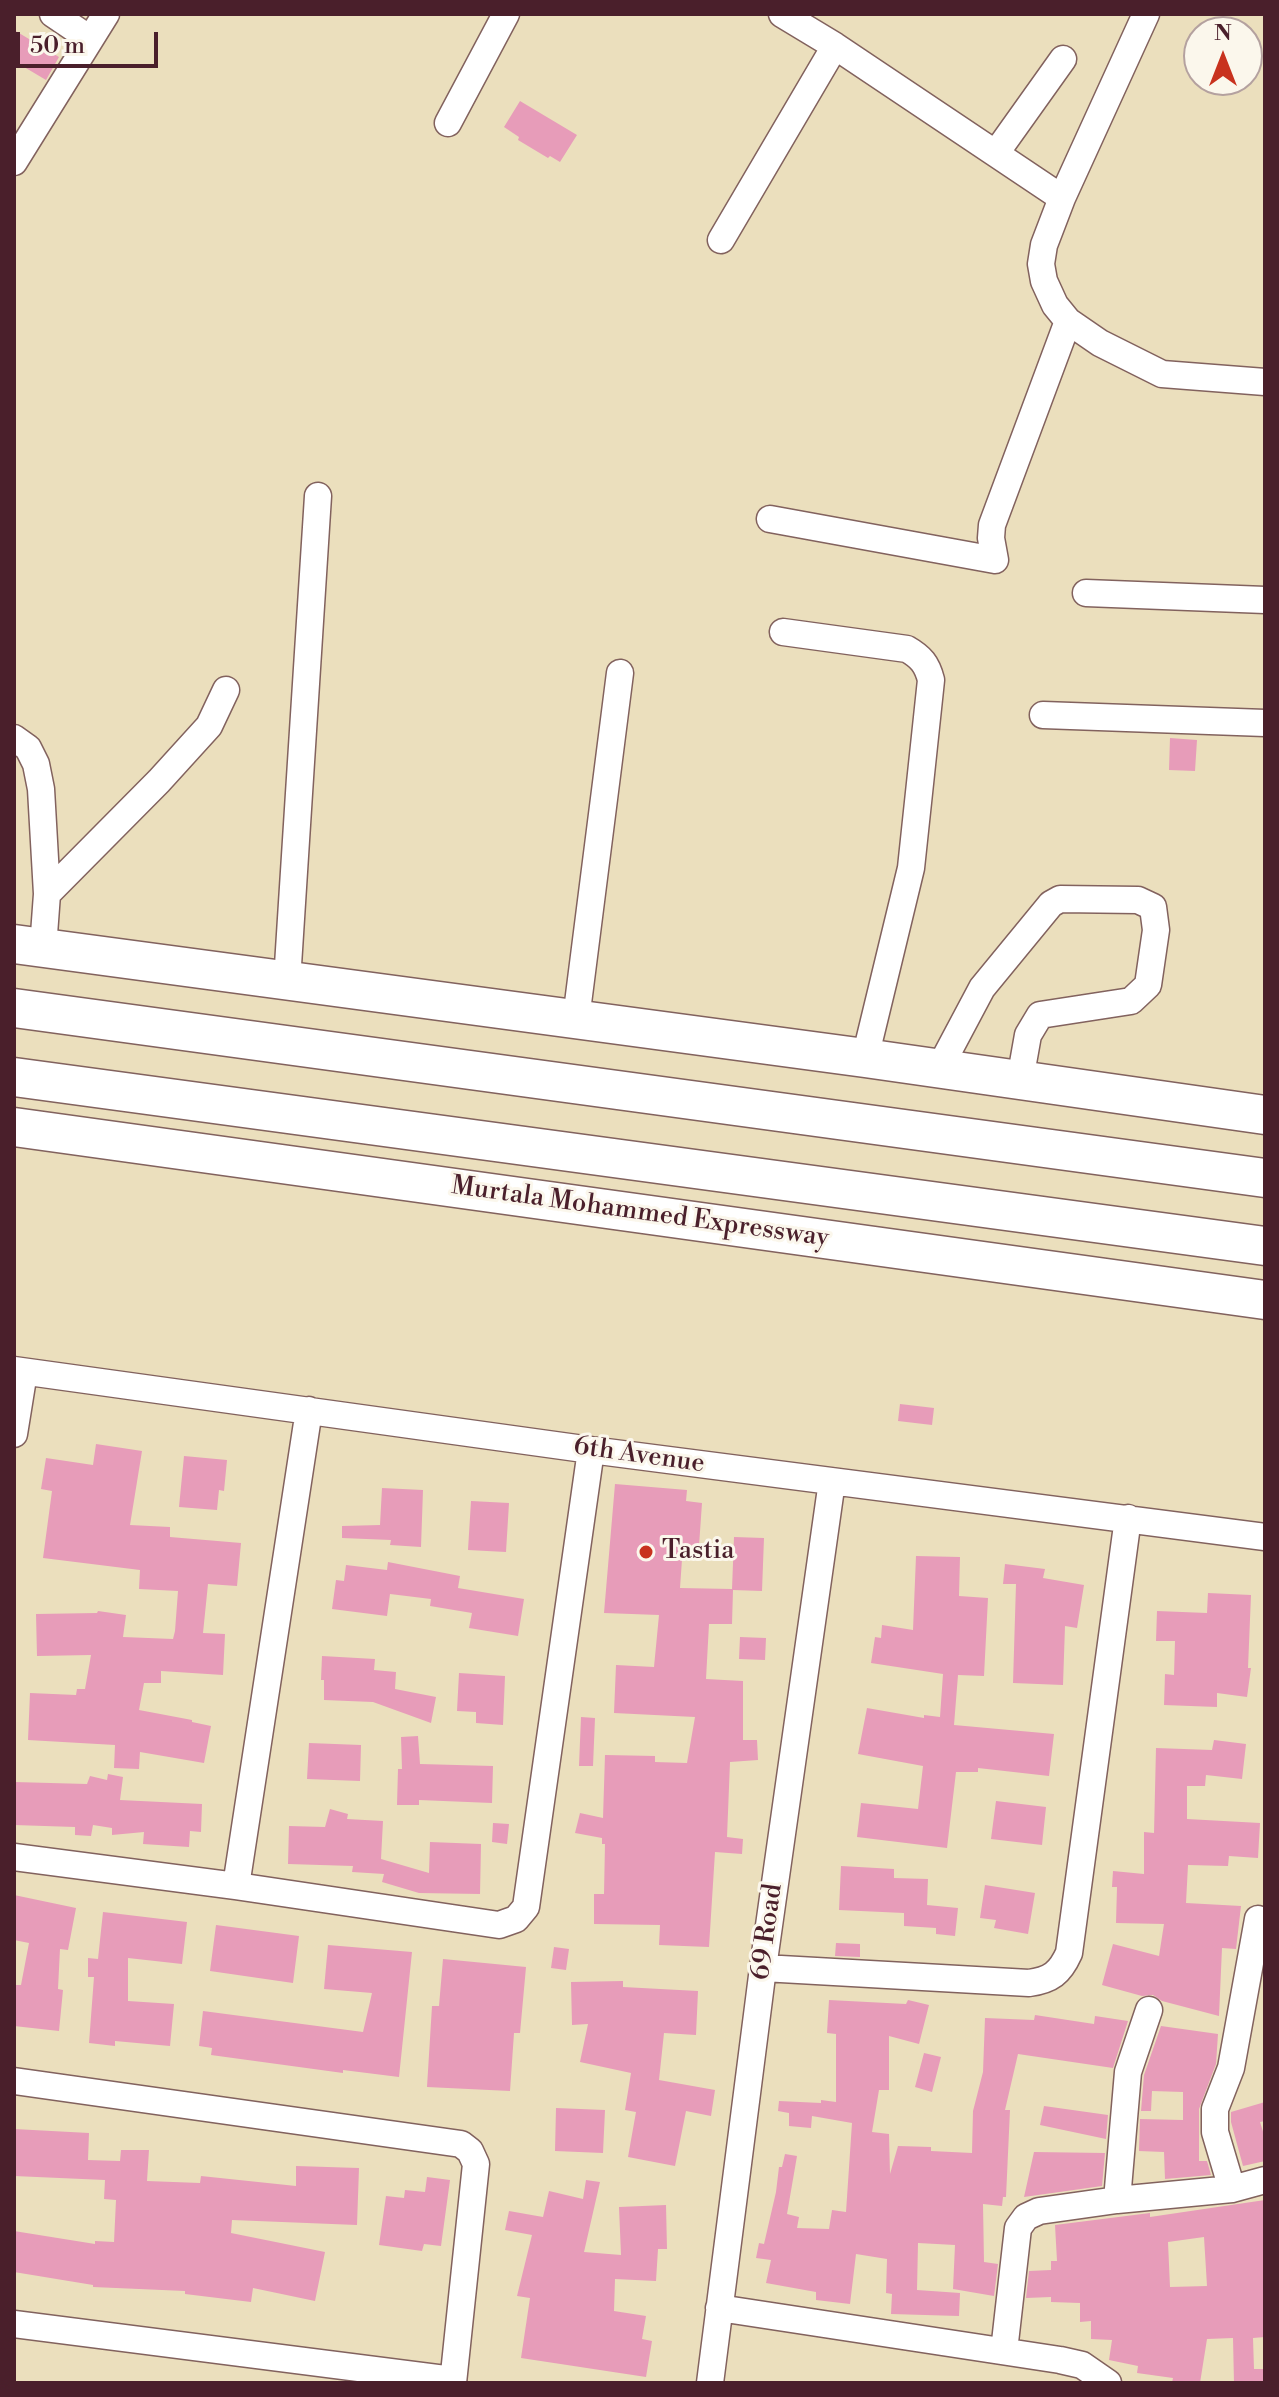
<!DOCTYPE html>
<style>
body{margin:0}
#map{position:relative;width:1279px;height:2397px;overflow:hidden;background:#ebdfbd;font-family:"Libre Bodoni",serif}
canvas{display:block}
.frame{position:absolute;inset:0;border:16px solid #4a1f2b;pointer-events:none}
.north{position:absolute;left:1183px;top:16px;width:80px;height:80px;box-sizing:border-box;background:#fbf7ec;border:2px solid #b4a19f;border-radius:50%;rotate:0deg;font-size:22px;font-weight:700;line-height:32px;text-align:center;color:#4a1f2b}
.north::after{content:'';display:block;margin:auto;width:28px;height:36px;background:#c8321e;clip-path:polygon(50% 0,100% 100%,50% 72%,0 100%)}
.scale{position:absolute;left:16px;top:32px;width:142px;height:36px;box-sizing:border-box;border:4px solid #4a1f2b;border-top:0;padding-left:10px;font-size:24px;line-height:28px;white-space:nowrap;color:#4a1f2b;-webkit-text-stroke:6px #fbf7ec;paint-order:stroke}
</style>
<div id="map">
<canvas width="1279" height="2397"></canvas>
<div class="frame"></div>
<div class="north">N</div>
<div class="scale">50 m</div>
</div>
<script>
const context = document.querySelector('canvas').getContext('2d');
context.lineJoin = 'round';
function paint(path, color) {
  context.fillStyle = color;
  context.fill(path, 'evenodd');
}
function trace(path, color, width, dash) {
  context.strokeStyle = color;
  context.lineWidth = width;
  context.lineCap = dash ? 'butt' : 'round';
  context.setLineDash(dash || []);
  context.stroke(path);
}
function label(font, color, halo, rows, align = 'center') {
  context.font = font + ' "Libre Bodoni",serif';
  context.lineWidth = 6;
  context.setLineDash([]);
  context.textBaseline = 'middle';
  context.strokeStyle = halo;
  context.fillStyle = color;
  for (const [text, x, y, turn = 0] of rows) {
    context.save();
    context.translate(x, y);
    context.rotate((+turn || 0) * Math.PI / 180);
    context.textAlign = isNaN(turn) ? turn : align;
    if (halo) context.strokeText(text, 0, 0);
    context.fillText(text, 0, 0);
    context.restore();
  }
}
const building = new Path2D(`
 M14 30 59 57 46 80 14 61Z
 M520 101 577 135 560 162 550 156 548 158 518 140 519 137 504 127Z
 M1170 738 1197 740 1195 771 1169 770Z
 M900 1404 934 1408 932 1425 898 1421Z
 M96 1444 142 1451 130 1525 170 1527V1537L241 1543 237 1586 208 1584 203 1633 225 1634 223 1675 161 1671V1683H144L139 1710 192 1720V1722L211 1726 204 1763 140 1752 139 1769 114 1768 115 1745 28 1740 30 1693 76 1695 77 1689H85L91 1655 37 1656 36 1614 97 1613 98 1611 126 1615 123 1637 173 1639 175 1631 178 1591 139 1589 140 1570 43 1558 52 1491 41 1489 46 1458 93 1465Z
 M184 1456 227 1460 224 1491 219 1490 217 1510 179 1507Z
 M615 1484 687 1490 686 1501 702 1503 699 1546 683 1545 680 1588 732 1589 734 1537 764 1538 762 1591 733 1590 732 1624H709L706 1679 743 1681V1740H757L758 1760 730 1762 727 1837 743 1839 742 1854 715 1852 709 1947 659 1945 660 1925 594 1924V1894H604L605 1844H602V1838L575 1833 580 1813 603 1818 605 1755 655 1756V1762L687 1763 695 1717 614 1713 616 1665 654 1667 659 1615 604 1613Z
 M382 1488 423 1490 421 1547 390 1545 391 1540 342 1538V1526L380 1525Z
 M471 1501 509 1503 506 1552 468 1550Z
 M916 1556 960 1557 959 1596 988 1598 984 1676 958 1675 954 1725 1054 1734 1049 1776 978 1768V1772H956L947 1848 857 1837 861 1803 918 1809 923 1766 858 1754 867 1708 924 1718V1715L940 1717 943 1674 871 1663 875 1637 881 1638 882 1625 913 1630Z
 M388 1562 460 1576 458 1588 524 1599 518 1636 469 1628 472 1613 430 1606 431 1599 390 1594 387 1616 332 1609 336 1580 344 1581 346 1565 387 1570Z
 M1005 1564 1045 1569 1043 1578 1084 1585 1077 1628 1065 1626 1063 1685 1013 1683 1016 1584H1003Z
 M1208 1593 1251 1595 1248 1668H1251L1247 1697 1217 1693V1707L1164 1705 1165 1674 1174 1675 1175 1641H1156L1157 1611 1207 1613Z
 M740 1637 766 1638 765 1660 739 1659Z
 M322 1656 375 1659 374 1670 396 1672 395 1689 436 1697 431 1723 373 1702 324 1700V1680H321Z
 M459 1673 505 1676 503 1725 476 1723V1712L457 1711Z
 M581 1717 595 1718 593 1766H579Z
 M418 1736 420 1764 493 1766 492 1803 419 1800V1805H397L398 1769H402L401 1737Z
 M1214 1740 1246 1744 1242 1779 1206 1775 1205 1786H1187V1819L1260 1823 1258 1858 1229 1856 1228 1866 1188 1865 1186 1903 1241 1906 1236 1949 1222 1948 1219 2016 1162 2001 1153 1995 1142 1996 1102 1985 1113 1944 1159 1956 1164 1924 1116 1923 1117 1887H1112L1113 1871 1144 1874V1832L1154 1833 1156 1748 1212 1750Z
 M309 1743 361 1745 360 1781 307 1779Z
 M108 1774 123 1777 120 1800 202 1804 201 1832 190 1831 189 1847 143 1844 144 1832 112 1835V1828L93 1825 91 1836 75 1835V1827L14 1825V1782L87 1784 90 1776 107 1780Z
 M996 1801 1046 1807 1042 1845 991 1839Z
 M330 1809 348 1814 347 1819 383 1821 381 1859 429 1873 430 1842 481 1844 480 1894 419 1893 382 1882 384 1874 352 1872 353 1866 288 1864 289 1826 325 1827Z
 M493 1823 509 1824 507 1844 492 1842Z
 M841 1866 894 1869V1878L928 1879 927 1905 958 1908 955 1936 936 1934V1928L904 1926V1913L839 1910Z
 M985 1885 1035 1893 1028 1934 994 1928 996 1920 980 1918Z
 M14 1895 76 1908 68 1950 60 1949 58 1989 63 1990 59 2031 14 2026V1985H21L29 1943 14 1940Z
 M103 1912 187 1922 182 1964 128 1958V2001L174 2004 170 2046 115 2041V2046L89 2043 94 1977H88V1958L98 1959Z
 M216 1925 299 1936 293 1983 210 1971Z
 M836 1943 860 1944V1957L835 1956Z
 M328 1945 412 1952 399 2077 343 2070V2073L211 2055 212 2048 199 2046 203 2011 363 2032 372 1993 324 1989Z
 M554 1947 569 1949 566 1970 551 1968Z
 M443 1959 526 1967 520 2033H514L510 2091 427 2087 432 2006H439Z
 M623 1981V1987L698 1991 696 2035 664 2033 659 2080 715 2090 711 2116 686 2111 675 2166 628 2157 636 2112 625 2110 631 2073 580 2062 588 2024 572 2025 571 1982Z
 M829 2000 906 2004 908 2000 929 2005 919 2044 889 2036V2090H879L872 2132 889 2134 890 2174 898 2146 931 2147V2151L972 2153 973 2111 983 2072 985 2018 1034 2020 1035 2015 1094 2024 1095 2016 1128 2021 1113 2068 1018 2054 1005 2110H1010L1006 2197H1003L1002 2206 983 2204 984 2262 998 2264 994 2296 953 2289 955 2245 918 2243 917 2290 960 2293 959 2316 891 2314 892 2294 886 2293 887 2259 856 2254 850 2304 816 2300V2292L766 2283 771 2260 756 2258 759 2243 764 2244 776 2192 779 2167H782L785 2154 797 2156 787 2214 799 2217 797 2228 829 2229 832 2210 846 2212 852 2123 812 2116 811 2128 789 2126V2113L778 2111 779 2101 821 2103V2100L836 2102V2034L827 2033Z
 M1161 2026 1218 2034 1216 2064 1199 2109V2161H1207L1211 2175 1165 2179 1164 2152 1139 2151 1140 2119 1183 2120V2092L1152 2091 1151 2111H1141L1144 2075Z
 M924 2053 941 2057 932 2092 915 2087Z
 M1265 2102V2121L1260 2122 1265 2138V2161L1243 2166 1231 2122V2112Z
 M1044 2106 1108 2115 1106 2139 1040 2125Z
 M556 2108 605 2110 603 2153 555 2151Z
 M14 2129 89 2133 88 2160 120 2161 121 2150H149L147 2181 200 2183 201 2176 296 2186V2166L359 2168 357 2225 232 2220 231 2233 325 2252 315 2301 253 2288 251 2302 185 2294V2291L93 2287V2285L14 2272V2231L95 2244V2241L114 2242 116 2200 104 2199 105 2180 14 2176Z
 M1034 2152 1105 2153 1102 2186 1024 2197Z
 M427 2177 450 2180 441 2246 424 2244 422 2251 379 2245 386 2196 404 2198 405 2190 425 2192Z
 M586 2180 600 2182 584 2252 621 2255 619 2207 666 2205 667 2249H658L656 2281 615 2279 614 2311 646 2316 642 2339 652 2341 646 2377 521 2358 530 2298 517 2296 532 2235 505 2230 509 2211 543 2217 549 2191 583 2199Z
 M1265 2200V2251H1263L1265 2337 1253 2338 1254 2369H1265V2383H1234L1233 2338 1207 2339 1200 2383H1172L1173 2378 1137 2373 1138 2366 1109 2360 1112 2340 1091 2339V2321L1080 2322V2303L1051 2302V2297L1026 2298 1029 2271 1051 2270V2261H1057L1055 2225 1150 2213V2217ZM1204 2237 1207 2286 1170 2287 1168 2242Z`);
const minor = new Path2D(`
 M53 14 90 39
 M782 14 835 46 1062 198
 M1146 14 1062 198 1044 245 1041 264 1044 281 1055 305 1068 321 1100 343 1162 374 1265 382
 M448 123 506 14
 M996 153 1063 59
 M14 162 106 14
 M721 240 835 46
 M770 519 995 560 991 538 992 525 1068 321
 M1086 593 1265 600
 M783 632 907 649C921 657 927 664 931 680L911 868 865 1058
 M1043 715 1265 723
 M14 738 28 748 36 764 41 789 47 894 43 948
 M47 894 159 781 209 726 226 690
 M287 981 318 496
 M576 1019 620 673
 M939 1069 982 988 1051 904 1060 899 1138 900 1153 907 1156 930 1148 985 1131 1001 1040 1015 1028 1035 1020 1080
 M14 1370 591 1450 1265 1537
 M14 1434 24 1372
 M14 1857 236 1886 499 1925 516 1919 526 1907 591 1450
 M236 1886 309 1410
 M763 1968 1029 1983C1051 1980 1060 1973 1069 1953L1128 1518
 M14 2081 461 2144 470 2151 476 2164 453 2383
 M1232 2189 1215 2132V2109L1231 2068 1258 1919
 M1117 2200 1128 2072 1149 2010
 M719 2308 1060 2360 1082 2365 1108 2383
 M14 2324 453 2380
 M1004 2351 1018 2228 1026 2217 1039 2211 1117 2200 1232 2189 1265 2180
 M710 2383 763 1968 832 1481`);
const highway = new Path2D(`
 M14 944 865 1058 1265 1115
 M14 1008 1265 1178
 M14 1077 1265 1246
 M14 1127 1265 1300`);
const markers = [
 [646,1552,8,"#c8321e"]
];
const streetNames = [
 ["Murtala Mohammed Expressway",640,1213,8],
 ["6th Avenue",639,1456,8],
 ["69 Road",768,1932,-82]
];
const poiNames = [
 ["Tastia",662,1552]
];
paint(building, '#e79cb9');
trace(minor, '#82625e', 29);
trace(highway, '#82625e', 41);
trace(minor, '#fff', 26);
trace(highway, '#fff', 38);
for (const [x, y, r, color] of markers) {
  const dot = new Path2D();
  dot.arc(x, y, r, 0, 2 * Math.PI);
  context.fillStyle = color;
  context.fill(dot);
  trace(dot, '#fbf7ec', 3);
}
label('26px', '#4a1f2b', '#fbf7ec', streetNames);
label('26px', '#4a1f2b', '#fbf7ec', poiNames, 'left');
</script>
